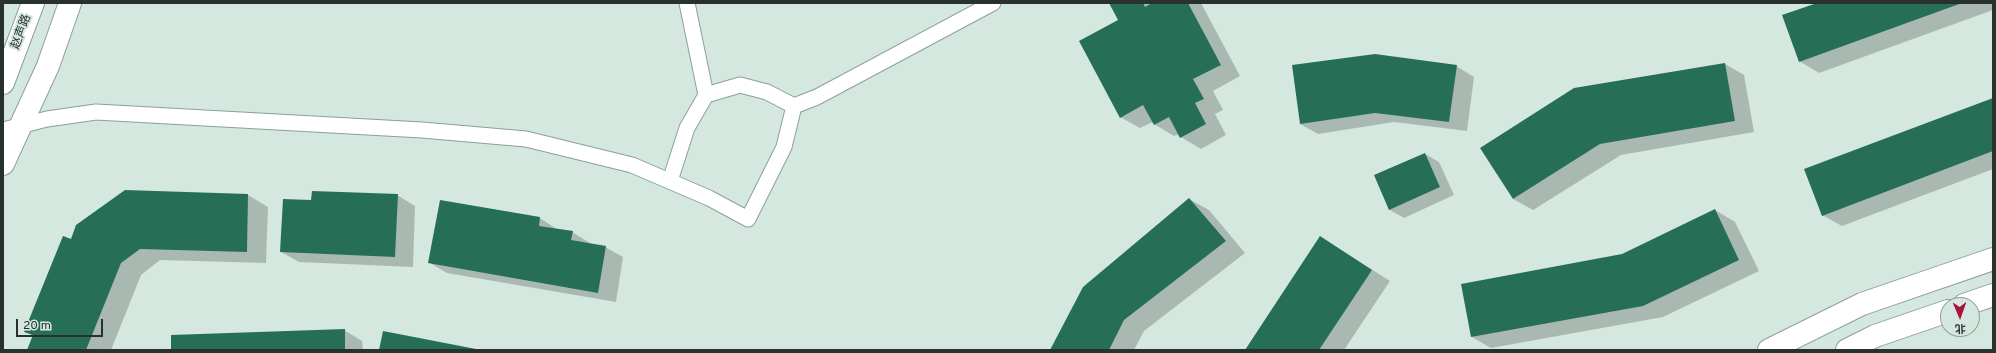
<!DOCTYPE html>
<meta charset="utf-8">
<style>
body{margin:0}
#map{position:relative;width:1996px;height:353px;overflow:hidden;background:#d4e8df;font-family:Overpass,"Noto Sans SC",sans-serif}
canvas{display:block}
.frame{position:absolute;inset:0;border:4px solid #29312e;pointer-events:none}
.north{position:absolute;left:1940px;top:297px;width:40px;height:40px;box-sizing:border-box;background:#d4e8df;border:1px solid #909f98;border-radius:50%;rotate:178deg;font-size:11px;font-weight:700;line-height:16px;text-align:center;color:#29312e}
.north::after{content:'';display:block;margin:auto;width:14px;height:18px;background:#aa133a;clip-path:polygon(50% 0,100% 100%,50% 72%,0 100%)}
.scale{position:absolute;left:16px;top:319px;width:87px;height:18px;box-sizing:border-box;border:2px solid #29312e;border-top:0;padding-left:5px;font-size:12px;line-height:14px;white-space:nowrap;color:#29312e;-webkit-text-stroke:3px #d4e8df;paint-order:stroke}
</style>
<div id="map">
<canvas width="1996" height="353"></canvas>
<div class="frame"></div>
<div class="north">北</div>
<div class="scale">20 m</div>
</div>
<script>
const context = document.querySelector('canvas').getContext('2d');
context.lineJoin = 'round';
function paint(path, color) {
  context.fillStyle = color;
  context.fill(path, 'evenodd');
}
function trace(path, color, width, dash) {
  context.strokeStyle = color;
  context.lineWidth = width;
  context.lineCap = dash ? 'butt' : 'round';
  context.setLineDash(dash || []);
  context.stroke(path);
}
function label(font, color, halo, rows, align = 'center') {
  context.font = font + ' Overpass,"Noto Sans SC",sans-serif';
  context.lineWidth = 4;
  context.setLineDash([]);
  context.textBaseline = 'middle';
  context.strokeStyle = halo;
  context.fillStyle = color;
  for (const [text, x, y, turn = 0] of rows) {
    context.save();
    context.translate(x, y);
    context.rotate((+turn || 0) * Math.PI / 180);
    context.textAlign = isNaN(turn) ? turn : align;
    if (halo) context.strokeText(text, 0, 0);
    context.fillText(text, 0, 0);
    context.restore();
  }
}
const shadow = new Path2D(`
 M1110 3H1201L1240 76 1213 91 1223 110 1215 114 1226 135 1201 149 1181 137 1179 134 1174 136 1154 124 1153 122 1140 128 1120 117V21Z
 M1820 3H1993V10L1819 73 1799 61Z
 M1725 64 1744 75 1754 132 1621 155 1533 210 1513 199Z
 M1456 66 1474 77 1467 131 1394 122 1318 134 1300 124Z
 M1993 99V169L1842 226 1822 215Z
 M1425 154 1439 162 1454 195 1404 218 1390 210 1375 176Z
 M125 191 248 195 268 207 266 263 160 260 141 275 111 350H28L33 336 26 331 71 240Z
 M397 195 415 206 413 267 299 262 281 252 312 201Z
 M1189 199 1209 210 1245 253 1144 331 1134 350H1051Z
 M441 201 540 218 558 230 572 232 590 243V244L605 247 623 257 616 302 447 273 430 263Z
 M1715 210 1735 222 1759 271 1663 317 1491 348 1472 337 1622 255Z
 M1338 248 1390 281 1344 350H1247Z
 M344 330 362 341 363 350H172Z`);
const building = new Path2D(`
 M1109 3H1143L1145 7 1152 3H1188L1221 65 1193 79 1204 99 1195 103 1206 124 1180 138 1169 117 1154 125 1143 105 1120 118 1079 41 1118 20Z
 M1817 3H1962L1799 62 1782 15Z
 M1375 54 1457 65 1449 122 1375 113 1300 124 1292 65Z
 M1725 63 1735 121 1600 144 1513 199 1480 148 1574 88Z
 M1993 98V151L1822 216 1804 169Z
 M1425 153 1440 187 1389 210 1374 175Z
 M125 190 248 194 247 252 140 249 121 263 86 350H27L33 335 24 332 63 236 71 239 76 225Z
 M312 191 398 194 395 257 280 252 283 199 311 200Z
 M1189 198 1226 241 1124 320 1109 350H1050L1083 287Z
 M440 200 540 217 539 226 573 231 571 240 606 246 598 293 428 263Z
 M1715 209 1739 260 1643 306 1471 337 1461 284 1622 254Z
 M1320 236 1372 270 1319 350H1245Z
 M345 329V350H171V335Z
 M383 331 476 349V350H379Z`);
const lane = new Path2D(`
 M687 3 706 95
 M794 106 817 97 993 3
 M3 130 47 119 96 112 422 130 526 139 632 165 709 198 748 219 784 147 794 106 767 92 740 85 706 95 687 128 670 181`);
const secondary = new Path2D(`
 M3 83 33 3
 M3 164 48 66 70 3
 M1964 305 1993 295
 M1769 350 1862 304 1993 259
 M1847 350 1875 336 1948 311`);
const streetNames = [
 ["赵声路",22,32,-70]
];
paint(shadow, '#0003');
paint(building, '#266f56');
trace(lane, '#8da098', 17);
trace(secondary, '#8da098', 24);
trace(lane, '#fff', 15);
trace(secondary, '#fff', 22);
label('12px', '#29312e', '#d4e8df', streetNames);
</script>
